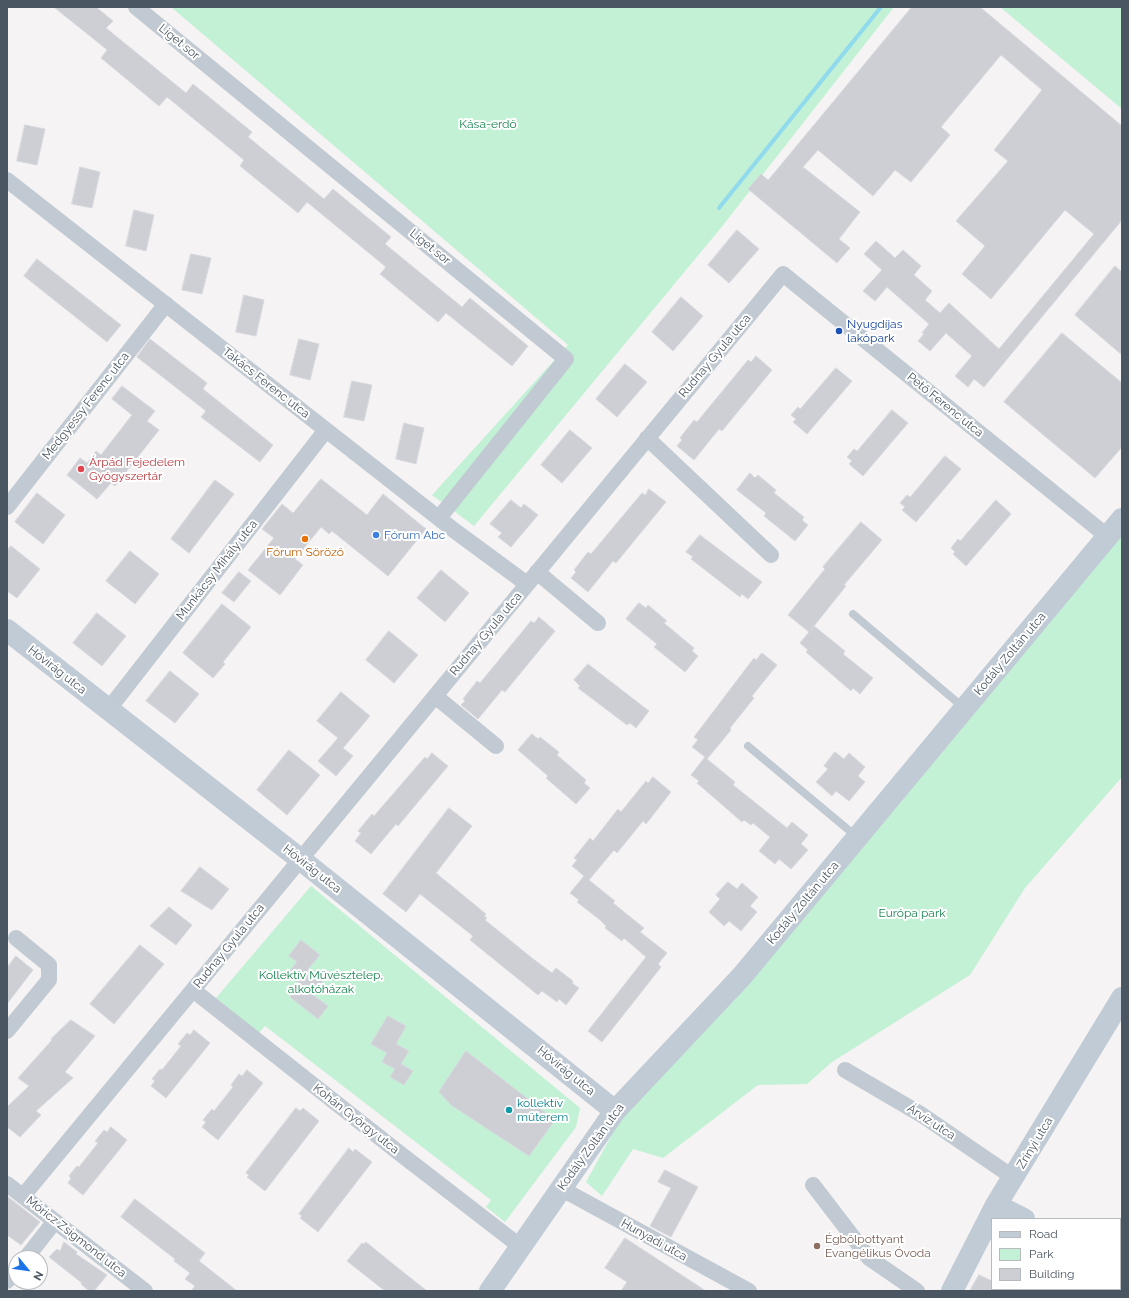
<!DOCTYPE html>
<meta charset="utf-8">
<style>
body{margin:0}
#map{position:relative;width:1129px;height:1298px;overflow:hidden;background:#f5f3f3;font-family:Raleway,sans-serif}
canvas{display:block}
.frame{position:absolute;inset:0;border:8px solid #4a5661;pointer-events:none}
.legend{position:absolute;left:991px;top:1218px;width:130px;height:72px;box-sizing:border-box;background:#fff;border:1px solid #b7bbc0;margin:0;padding:5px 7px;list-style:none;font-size:12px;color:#4a5661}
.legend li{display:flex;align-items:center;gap:8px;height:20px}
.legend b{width:20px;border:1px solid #b7bbc0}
.north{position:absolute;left:8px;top:1250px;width:40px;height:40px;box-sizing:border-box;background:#fff;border:1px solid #b7bbc0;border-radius:50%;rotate:119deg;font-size:11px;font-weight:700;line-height:16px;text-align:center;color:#4a5661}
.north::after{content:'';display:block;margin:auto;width:14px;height:18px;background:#1a73e8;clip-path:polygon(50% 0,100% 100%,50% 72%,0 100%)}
</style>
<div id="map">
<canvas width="1129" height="1298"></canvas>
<div class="frame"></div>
<ul class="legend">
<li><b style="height:5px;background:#c1cbd6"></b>Road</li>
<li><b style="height:11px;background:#c3f1d5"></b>Park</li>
<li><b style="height:11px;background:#cdcfd5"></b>Building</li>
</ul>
<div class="north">N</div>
</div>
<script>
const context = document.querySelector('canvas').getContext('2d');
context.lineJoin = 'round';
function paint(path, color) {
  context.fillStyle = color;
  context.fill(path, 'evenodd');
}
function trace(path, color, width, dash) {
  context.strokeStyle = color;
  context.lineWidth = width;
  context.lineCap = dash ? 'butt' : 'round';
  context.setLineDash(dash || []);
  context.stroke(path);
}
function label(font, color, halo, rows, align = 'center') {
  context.font = font + ' Raleway,sans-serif';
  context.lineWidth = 4;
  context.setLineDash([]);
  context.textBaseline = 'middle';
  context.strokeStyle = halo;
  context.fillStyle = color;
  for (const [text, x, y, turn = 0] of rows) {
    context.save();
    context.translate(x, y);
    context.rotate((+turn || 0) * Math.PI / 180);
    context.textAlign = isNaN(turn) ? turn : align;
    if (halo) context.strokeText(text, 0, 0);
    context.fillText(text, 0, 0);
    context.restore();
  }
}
const green = new Path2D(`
 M171 7H894L720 229 474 526 432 495 568 345Z
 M1000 7H1122V109Z
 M1122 531V777L1025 888 970 975 832 1062 807 1084 758 1085 663 1158 633 1149 602 1196 586 1182 621 1118Z
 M311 886 580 1108 576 1127 505 1222 486 1207 491 1200 265 1026 259 1033 216 998Z`);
const stream = new Path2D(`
 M719 208 881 7`);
const building = new Path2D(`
 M54 7H96L113 21 106 28 186 93 193 84 252 132 248 137 324 199 333 189 391 237 385 244 462 307 470 298 528 346 512 366 446 313 438 322 380 274 386 267 307 202 298 213 240 166 244 160 167 97 159 106 101 58 107 50Z
 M912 7H980L1122 126V220L984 387 974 379 968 387 955 376 972 356 946 333 930 351 918 341 924 334 922 333 929 324 887 287 875 301 863 291 882 270 864 254 876 241 895 258 903 250 921 266 914 275 932 291 925 300 940 313 949 303 999 349 1094 234 1065 210 991 299 962 274 985 246 956 221 1008 161 994 150 1042 90 1001 55 941 127 950 135 911 182 895 170 873 196 818 150 803 167 860 212 839 239 850 248 837 263 748 189 761 174 768 180Z
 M25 125 45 129 37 165 17 161Z
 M80 167 100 172 92 208 72 204Z
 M134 210 154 215 146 251 126 246Z
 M737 230 759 249 729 283 708 265Z
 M191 254 211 258 202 294 182 290Z
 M37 259 121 325 107 342 24 276Z
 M1115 266 1122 272V355L1075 315Z
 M244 295 264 300 256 336 236 332Z
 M681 297 703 316 673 351 652 332Z
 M1062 333 1122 383V447L1095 478 1004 402Z
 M150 339 207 383 203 389 273 445 260 462 201 417 206 411 137 357Z
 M299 339 319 344 310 380 290 375Z
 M756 356 772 370 722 431 719 429 694 460 677 446 682 440 680 438 694 420 697 422 748 360 751 362Z
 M625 364 647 382 617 417 596 399Z
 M836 368 852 381 807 434 793 422 796 419 791 415 798 407 800 409Z
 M352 381 372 385 364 421 344 417Z
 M122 386 155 411 147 421 159 430 115 486 111 483 97 499 67 475 80 458 87 463 96 451 101 455 132 415 112 399Z
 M892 410 908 423 863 476 849 464 852 461 847 457 854 449 857 451Z
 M404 423 424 428 416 464 396 459Z
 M570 430 592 448 562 483 541 465Z
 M945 456 961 469 916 522 902 510 905 507 900 503 907 495 910 497Z
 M750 473 755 478 758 475 776 490 774 493 804 517 802 520 808 525 795 541 764 516 766 513 737 490Z
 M321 479 367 515 383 494 426 529 388 576 332 531 329 534 321 527 295 559 303 565 280 595 248 570 274 538 262 529 282 504 293 513Z
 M215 480 234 494 189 553 171 539Z
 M649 489 666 502 616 563 613 561 588 592 571 578 576 572 574 570 588 552 591 554 642 493 645 495Z
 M37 493 65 515 43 544 15 522Z
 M511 500 521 508 524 504 538 515 511 547 498 537 502 533 490 524Z
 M996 500 1011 514 966 566 953 554 955 552 951 548 958 539 960 541Z
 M861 522 882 540 844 585 846 586 810 631 814 626 845 651 843 654 873 678 860 694 853 688 851 691 806 652 808 650 800 643 809 632 788 615 825 569 823 567Z
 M700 535 762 582 748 599 742 594 740 597 691 559 693 557 686 552Z
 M11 546 40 569 17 598 7 591V551Z
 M130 551 159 574 135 604 106 581Z
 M441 570 469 593 445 622 417 598Z
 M239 572 251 581 234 602 222 593Z
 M639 603 646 608 648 605 667 621 664 623 694 648 692 651 698 656 685 672 654 647 657 644 626 619Z
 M222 604 251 627 223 662 225 664 213 678 183 653Z
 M97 613 126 636 102 666 73 643Z
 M539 617 555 631 505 692 502 690 478 719 461 705 465 701 463 699 477 681 480 683 531 621 534 623Z
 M389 631 418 655 394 683 366 660Z
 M762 653 777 665 752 696 754 698 730 728 731 730 707 759 735 782 733 785 787 828 792 822 808 835 801 844 808 850 791 869 779 859 775 864 759 851 770 837 753 823 751 825 744 820 742 822 697 783 699 781 691 775 705 757 692 747 698 740 694 737 754 658 756 660Z
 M588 664 649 711 636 728 630 723 627 725 578 688 580 686 574 680Z
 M170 671 199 694 175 723 146 701Z
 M341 692 370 716 343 748 353 756 336 776 318 761 338 738 317 721Z
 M532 734 538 739 540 737 559 752 557 755 586 780 584 783 590 788 576 804 546 778 548 776 518 750Z
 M289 750 320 775 287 815 257 790Z
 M835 752 844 759 849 753 865 767 858 776 865 782 849 801 836 791 832 796 816 782 828 769 824 766Z
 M432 753 448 766 398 826 396 824 371 854 355 841 361 833 358 831 372 814 374 816 425 757 427 759Z
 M653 777 671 792 646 824 643 821 617 853 614 850 589 880 615 901 613 903 644 928 640 932 667 953 658 964 661 967 602 1042 588 1031 646 957 624 938 622 941 605 928 606 926 600 920 577 902 579 900 570 893 584 876 572 866 577 860 574 858 590 838 593 841 618 809 621 812 646 781 648 783Z
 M449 808 472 826 436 873 486 914 484 916 487 918 485 920 532 958 552 973 556 968 573 981 572 983 579 988 566 1005 559 999 557 1002 542 991 538 995 470 940 473 936 420 894 406 912 383 894Z
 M200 867 229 889 212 910 181 891Z
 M728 882 737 889 742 883 758 897 750 906 757 912 741 931 729 921 724 926 709 912 720 899 716 895Z
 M169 907 192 925 176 945 150 926Z
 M301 940 320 955 308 969 323 981 313 995 328 1006 318 1019 290 997 300 984 287 974 297 962 289 956Z
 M140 945 164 964 114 1024 90 1004Z
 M16 956 33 970 7 1004V968Z
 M388 1016 406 1026 396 1044 409 1051 401 1064 413 1071 404 1085 390 1077 395 1069 382 1062 387 1053 371 1044Z
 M71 1020 95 1036 65 1072 73 1078 36 1111 41 1115 20 1137 7 1127V1107L29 1086 18 1078 52 1040 51 1039Z
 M194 1030 210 1043 166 1098 151 1086 155 1081 152 1079 160 1069 162 1070 181 1046 178 1044 187 1033 190 1035Z
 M466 1051 555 1120 529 1156 451 1105 439 1092Z
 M247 1070 263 1083 218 1140 202 1127 206 1122 203 1120 212 1109 214 1111 233 1087 231 1085 239 1074 242 1076Z
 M296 1108 300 1111 303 1108 319 1121 265 1191 247 1177 249 1175 246 1173Z
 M111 1127 127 1140 83 1195 68 1183 71 1178 69 1176 77 1166 79 1167 98 1143 95 1141 104 1130 107 1132Z
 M349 1148 353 1152 355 1149 372 1162 318 1232 300 1218 302 1216 299 1214Z
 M665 1170 698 1187 671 1237 650 1226 671 1188 658 1182Z
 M7 1196 40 1222 21 1245 7 1235Z
 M135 1199 205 1253 199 1261 237 1291H191L195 1286 185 1279 190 1273 174 1261 175 1259 121 1217Z
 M625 1238 706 1291H621L627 1282 605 1268Z
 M64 1242 77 1252 76 1254 107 1275 94 1291H89L81 1284 82 1283 49 1257 57 1249 60 1251Z
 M366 1242 388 1260 427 1291H385L347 1261 362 1243 364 1244Z
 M979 1275 992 1281V1291H970Z`);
const lane = new Path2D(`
 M853 614 964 708
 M748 746 857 837`);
const street = new Path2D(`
 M136 7 566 359 439 518
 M7 180 455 531 527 584
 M647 438 771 555
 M7 507 166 304
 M537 572 598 623
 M435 696 496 746
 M108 710 326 430
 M193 990 398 1152 521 1247
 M7 1031 49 980V965L16 938
 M845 1070 922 1115 1014 1178
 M7 1184 145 1291
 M813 1185 869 1258 917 1291
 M560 1188 749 1291
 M23 1196 783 274 1107 536
 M26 1258 55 1221
 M7 1281 16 1270
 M1108 1291 1109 1289`);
const secondary = new Path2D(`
 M7 630 300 859 615 1111
 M996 1205 1024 1219
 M1120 1266 1122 1267
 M490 1291 615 1111 742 976 1122 519
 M952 1291 996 1205 1122 998`);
const markers = [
 [839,331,4,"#1a4fb4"],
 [81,469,4,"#e0444e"],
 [376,535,4,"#3f7fe0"],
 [305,539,4,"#e8710a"],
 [509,1110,4,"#0f9aa8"],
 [817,1246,4,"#8d6e63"]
];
const streetNames = [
 ["Liget sor",179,42,39],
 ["Liget sor",430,247,39],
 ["Rudnay Gyula utca",715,356,-50],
 ["Takács Ferenc utca",266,383,38],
 ["Pető Ferenc utca",945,405,39],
 ["Medgyessy Ferenc utca",86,406,-52],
 ["Munkácsy Mihály utca",217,570,-52],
 ["Rudnay Gyula utca",486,634,-50],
 ["Kodály Zoltán utca",1010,654,-50],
 ["Hóvirág utca",57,670,38],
 ["Hóvirág utca",312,869,38],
 ["Kodály Zoltán utca",803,903,-50],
 ["Rudnay Gyula utca",229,946,-51],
 ["Hóvirág utca",566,1071,39],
 ["Kohán György utca",356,1119,38],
 ["Árvíz utca",931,1122,33],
 ["Zrínyi utca",1035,1143,-59],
 ["Kodály Zoltán utca",591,1147,-54],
 ["Móricz Zsigmond utca",76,1237,38],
 ["Hunyadi utca",654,1240,29]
];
const parkNames = [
 ["Kása-erdő",488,124],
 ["Európa park",912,913],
 ["Kollektív Művésztelep,",321,975],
 ["alkotóházak",321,989]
];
const transitNames = [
 ["Nyugdíjas",847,324],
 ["lakópark",847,338]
];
const healthNames = [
 ["Árpád Fejedelem",89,462],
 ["Gyógyszertár",89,476]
];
const shopNames = [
 ["Fórum Abc",384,535]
];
const foodNames = [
 ["Fórum Söröző",305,552]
];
const cultureNames = [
 ["kollektív",517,1103],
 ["műterem",517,1117]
];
const educationNames = [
 ["Égbőlpottyant",825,1239],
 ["Evangélikus Óvoda",825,1253]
];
paint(green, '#c3f1d5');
trace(stream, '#90daee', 4);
paint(building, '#cdcfd5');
trace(building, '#d7d9de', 1);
trace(lane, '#c1cad2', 8);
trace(street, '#c1cad2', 16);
trace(secondary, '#c1cbd6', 22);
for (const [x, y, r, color] of markers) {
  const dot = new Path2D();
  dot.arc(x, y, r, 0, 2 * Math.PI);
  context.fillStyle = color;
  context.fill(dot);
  trace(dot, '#fff', 1.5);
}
label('12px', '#4a5661', '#fff', streetNames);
label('12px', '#17864f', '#fff', parkNames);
label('12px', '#164399', '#fff', transitNames, 'left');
label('12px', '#be3a42', '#fff', healthNames, 'left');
label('12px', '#366cbe', '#fff', shopNames, 'left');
label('12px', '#c56008', '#fff', foodNames);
label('12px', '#0d838f', '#fff', cultureNames, 'left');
label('12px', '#785e54', '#fff', educationNames, 'left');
</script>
